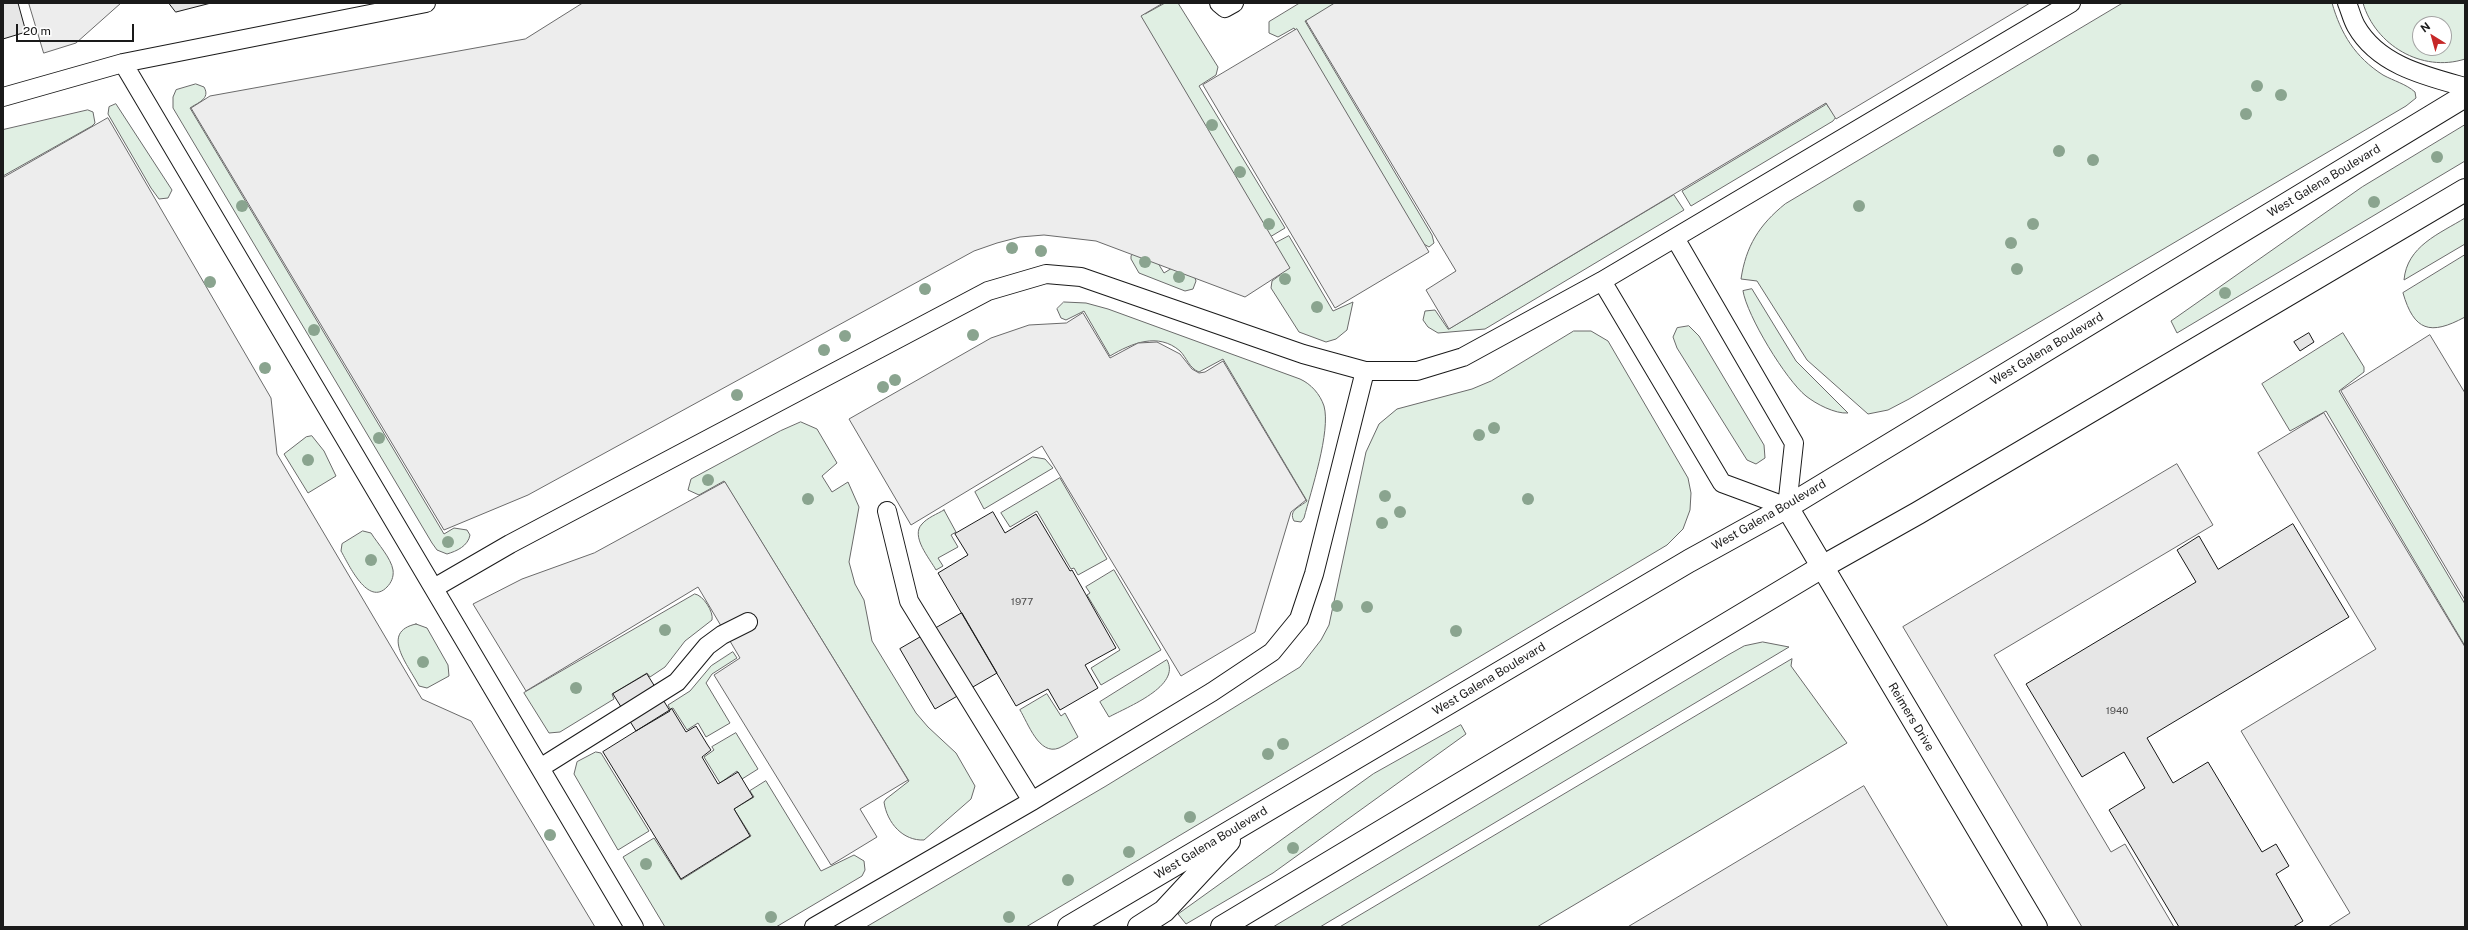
<!DOCTYPE html>
<style>
body{margin:0}
#map{position:relative;width:2468px;height:930px;overflow:hidden;background:#fff;font-family:"Public Sans",sans-serif}
canvas{display:block}
.frame{position:absolute;inset:0;border:4px solid #1a1a1a;pointer-events:none}
.north{position:absolute;left:2412px;top:16px;width:40px;height:40px;box-sizing:border-box;background:#fff;border:1px solid #a3a3a3;border-radius:50%;rotate:323deg;font-size:11px;font-weight:700;line-height:16px;text-align:center;color:#1a1a1a}
.north::after{content:'';display:block;margin:auto;width:14px;height:18px;background:#c62828;clip-path:polygon(50% 0,100% 100%,50% 72%,0 100%)}
.scale{position:absolute;left:16px;top:24px;width:118px;height:18px;box-sizing:border-box;border:2px solid #1a1a1a;border-top:0;padding-left:5px;font-size:12px;line-height:14px;white-space:nowrap;color:#1a1a1a;-webkit-text-stroke:3px #fff;paint-order:stroke}
</style>
<div id="map">
<canvas width="2468" height="930"></canvas>
<div class="frame"></div>
<div class="north">N</div>
<div class="scale">20 m</div>
</div>
<script>
const context = document.querySelector('canvas').getContext('2d');
context.lineJoin = 'round';
function paint(path, color) {
  context.fillStyle = color;
  context.fill(path, 'evenodd');
}
function trace(path, color, width, dash) {
  context.strokeStyle = color;
  context.lineWidth = width;
  context.lineCap = dash ? 'butt' : 'round';
  context.setLineDash(dash || []);
  context.stroke(path);
}
function label(font, color, halo, rows, align = 'center') {
  context.font = font + ' "Public Sans",sans-serif';
  context.lineWidth = 3;
  context.setLineDash([]);
  context.textBaseline = 'middle';
  context.strokeStyle = halo;
  context.fillStyle = color;
  for (const [text, x, y, turn = 0] of rows) {
    context.save();
    context.translate(x, y);
    context.rotate((+turn || 0) * Math.PI / 180);
    context.textAlign = isNaN(turn) ? turn : align;
    if (halo) context.strokeText(text, 0, 0);
    context.fillText(text, 0, 0);
    context.restore();
  }
}
const green = new Path2D(`
 M1130 3H1138L1145 14 1165 3H1178L1218 67 1216 75 1199 86 1285 228 1270 237Z
 M1300 3H1332L1334 7 1322 20 1305 21 1432 235 1434 243 1429 247 1422 243 1294 28 1278 37 1269 33V22Z
 M2123 3H2332C2341 34 2355 57 2383 75 2394 81 2406 84 2415 92L2416 98 2406 106 1909 399 1888 410 1868 414 1807 360 1757 281 1741 279C1746 246 1759 225 1785 204Z
 M2363 3H2465V59C2422 73 2375 45 2363 3ZM2420 24H2444V48H2420Z
 M196 84 204 87C211 99 197 103 190 108L444 534 454 528 467 530 470 535C468 546 457 551 447 554L437 550 432 543 173 108V97L176 90Z
 M1816 90 1836 117 1833 121 1691 206 1682 191 1825 105Z
 M116 104 172 190 168 198 159 199 151 188 108 114 109 107Z
 M88 110 93 112 95 123 92 126 3 176V130Z
 M2465 125V161L2177 333 2171 321 2362 187Z
 M1674 195 1684 210 1485 329 1438 333 1428 327 1423 320 1425 311 1435 310 1448 329Z
 M2465 218V244L2404 280C2407 246 2439 234 2465 218Z
 M1289 236 1333 311 1353 302 1347 330 1336 339 1326 342 1299 332 1271 288 1272 281 1280 275 1274 244Z
 M1147 245 1164 273 1177 265 1194 275 1196 281 1193 289 1185 291 1139 273 1131 259V256Z
 M2465 255V317C2430 336 2414 331 2403 293Z
 M1752 289 1796 361 1848 413C1835 414 1816 404 1806 396 1786 380 1747 316 1743 291Z
 M1064 302 1086 303 1108 309 1300 379C1311 384 1320 394 1324 406 1331 431 1311 491 1304 518L1301 522 1294 521C1288 510 1300 507 1307 501L1223 359 1199 372C1189 368 1187 358 1180 351 1158 332 1132 343 1110 356L1084 311 1066 320 1061 318 1057 309Z
 M1689 326 1699 336 1764 445 1765 458 1756 464 1747 460 1677 348 1673 337 1677 328Z
 M1574 331H1591L1608 341 1688 478 1691 493 1690 510 1683 529 1667 545 1026 927H866L1106 786 1300 667 1321 640 1329 625 1366 452 1379 424 1397 409 1472 389 1491 381Z
 M2343 333 2364 367V372L2339 391 2465 604V646L2326 411 2290 431 2262 384Z
 M801 422 817 429 837 463 822 476 832 492 848 482 859 507 849 562 855 584 864 600 872 641 916 713 928 727 956 753 975 786 971 799 924 840C903 841 887 823 884 802L886 799 909 781 724 481 699 495 688 490 691 479 780 431Z
 M312 436 324 451 336 476 308 493 284 454 306 437Z
 M1033 457 1045 459 1053 468 984 509 975 492Z
 M1060 478 1107 559 1078 575 1074 568 1071 569 1037 511 1010 527 1001 513Z
 M944 510 956 532 951 535 958 547 938 558 943 566 936 570C930 559 910 536 922 524 927 518 937 514 944 510Z
 M363 531 371 533C378 544 391 558 393 570 394 577 391 583 387 587 368 607 349 565 341 551L342 544Z
 M1114 570 1161 650 1101 685 1091 668 1120 650 1087 595 1090 593 1086 587Z
 M695 594C703 595 714 612 712 620L685 641 665 667 650 677 647 673 612 694 614 699 560 732 549 733 524 693Z
 M416 624 427 628 448 665 449 676 427 688 419 686C409 666 379 632 416 624Z
 M1763 642 1789 647 1320 927H1273L1728 655 1744 646Z
 M733 652 737 658 712 674 706 683 730 723 706 737 698 723 687 730 673 708 670 709 668 705 690 691 711 666Z
 M1792 659 1791 666 1847 743 1537 927H1340Z
 M1167 660C1182 686 1127 707 1109 717L1100 702Z
 M1047 694 1061 716 1065 713 1078 737C1072 740 1066 745 1059 748 1039 756 1028 723 1020 710Z
 M1461 725 1466 734 1273 873 1186 924 1178 914 1373 774Z
 M736 733 758 769 742 779 737 771 720 783 704 757 714 750 712 747Z
 M596 752 601 753 649 831 618 850 574 774 577 762Z
 M766 781 821 871 854 855 864 861 865 870 862 876 776 927H665L623 857 654 838 681 880 751 836 734 809 754 797 750 791Z`);
const parking = new Path2D(`
 M29 3H121L76 43 44 53Z
 M583 3H1163L1141 16 1290 268 1245 297 1096 241 1044 235 1020 237 997 243 974 251 528 495 444 530 191 108 210 96 525 39Z
 M1335 3H2030L1836 119 1826 103 1449 329 1426 290 1456 271 1306 21Z
 M1297 29 1429 252 1335 308 1203 85Z
 M108 118 271 398 277 454 422 699 471 721 595 927H3V178Z
 M1083 313 1110 358 1138 343 1157 342 1180 354 1192 369 1199 373 1205 372 1223 361 1306 500 1291 512 1255 632 1181 676 1042 446 911 525 849 419 991 338 1029 325 1066 323Z
 M2430 335 2465 393V600L2341 391Z
 M2324 413 2465 647V927H2328L2350 913 2241 731 2376 649 2258 453Z
 M2177 464 2213 525 1994 655 2111 852 2125 844 2174 927H2082L1903 627Z
 M725 482 908 780 860 809 877 837 831 865 714 675 740 658 698 587 526 691 473 604 522 579 594 553Z
 M1864 786 1948 927H1628Z`);
const building = new Path2D(`
 M3 3H18L26 32 3 39Z
 M169 3H211L176 12Z
 M2309 333 2314 342 2300 351 2294 342Z
 M993 512 1005 533 1036 514 1070 571 1072 570 1116 648 1085 665 1098 688 1060 710 1048 689 1016 706 938 573 968 555 955 534Z
 M2293 524 2349 617 2147 738 2173 783 2208 762 2262 852 2276 844 2289 866 2276 874 2303 921 2293 927H2179L2109 810 2145 788 2124 752 2082 777 2026 684 2196 582 2177 550 2199 536 2218 569Z
 M962 613 997 673 935 709 900 649Z
 M647 674 670 711 636 731 613 694Z
 M672 709 686 732 696 726 707 744 711 750 702 757 718 784 738 772 753 797 734 809 750 836 681 879 603 752Z`);
const service = new Path2D(`
 M1219 3 1225 8 1234 3
 M2347 3C2350 10 2352 19 2356 26 2378 65 2425 76 2465 87
 M123 63 634 927
 M3 97 123 63 426 3
 M1602 281 1722 483 1787 507 1794 443 1675 238
 M887 511 909 601 1032 801
 M434 588 510 544 988 291 1046 274 1081 277 1303 354 1365 371H1417L1463 357 1602 281 2071 3
 M540 768 677 682 707 646 722 635 748 622
 M814 927 1032 801 1212 692 1272 652 1299 619 1314 574 1365 371`);
const minor = new Path2D(`
 M1787 507 2036 927`);
const primary = new Path2D(`
 M1069 927 1689 561 1787 507 2465 96
 M1139 927 1164 911 1229 841
 M1222 927 1822 567 1918 513 2465 190`);
const trees = [
 [2257,86],
 [2281,95],
 [2246,114],
 [1212,125],
 [2059,151],
 [2437,157],
 [2093,160],
 [1240,172],
 [2374,202],
 [242,206],
 [1859,206],
 [1269,224],
 [2033,224],
 [2011,243],
 [1012,248],
 [1041,251],
 [1145,262],
 [2017,269],
 [1179,277],
 [1285,279],
 [210,282],
 [925,289],
 [2225,293],
 [1317,307],
 [314,330],
 [973,335],
 [845,336],
 [824,350],
 [265,368],
 [895,380],
 [883,387],
 [737,395],
 [1494,428],
 [1479,435],
 [379,438],
 [308,460],
 [708,480],
 [1385,496],
 [808,499],
 [1528,499],
 [1400,512],
 [1382,523],
 [448,542],
 [371,560],
 [1337,606],
 [1367,607],
 [665,630],
 [1456,631],
 [423,662],
 [576,688],
 [1283,744],
 [1268,754],
 [1190,817],
 [550,835],
 [1293,848],
 [1129,852],
 [646,864],
 [1068,880],
 [771,917],
 [1009,917]
];
const numberNames = [
 ["1977",1022,602],
 ["1940",2117,711]
];
const streetNames = [
 ["West Galena Boulevard",2324,181,-31],
 ["West Galena Boulevard",2047,349,-31],
 ["West Galena Boulevard",1769,515,-30],
 ["West Galena Boulevard",1489,679,-31],
 ["Reimers Drive",1911,717,59],
 ["West Galena Boulevard",1211,843,-31]
];
paint(green, '#e0efe3');
trace(green, '#6a6a6a', 1);
paint(parking, '#ededed');
trace(parking, '#6a6a6a', 1);
paint(building, '#e6e6e6');
trace(building, '#1a1a1a', 1);
trace(service, '#1a1a1a', 20);
trace(minor, '#1a1a1a', 24);
trace(primary, '#1a1a1a', 24);
trace(service, '#fff', 18);
trace(minor, '#fff', 22);
trace(primary, '#fff', 22);
context.fillStyle = '#8aa48f';
for (const [x, y] of trees) {
  context.beginPath();
  context.arc(x, y, 6, 0, 2 * Math.PI);
  context.fill();
}
label('10px', '#4d4d4d', null, numberNames);
label('12px', '#1a1a1a', '#fff', streetNames);
</script>
